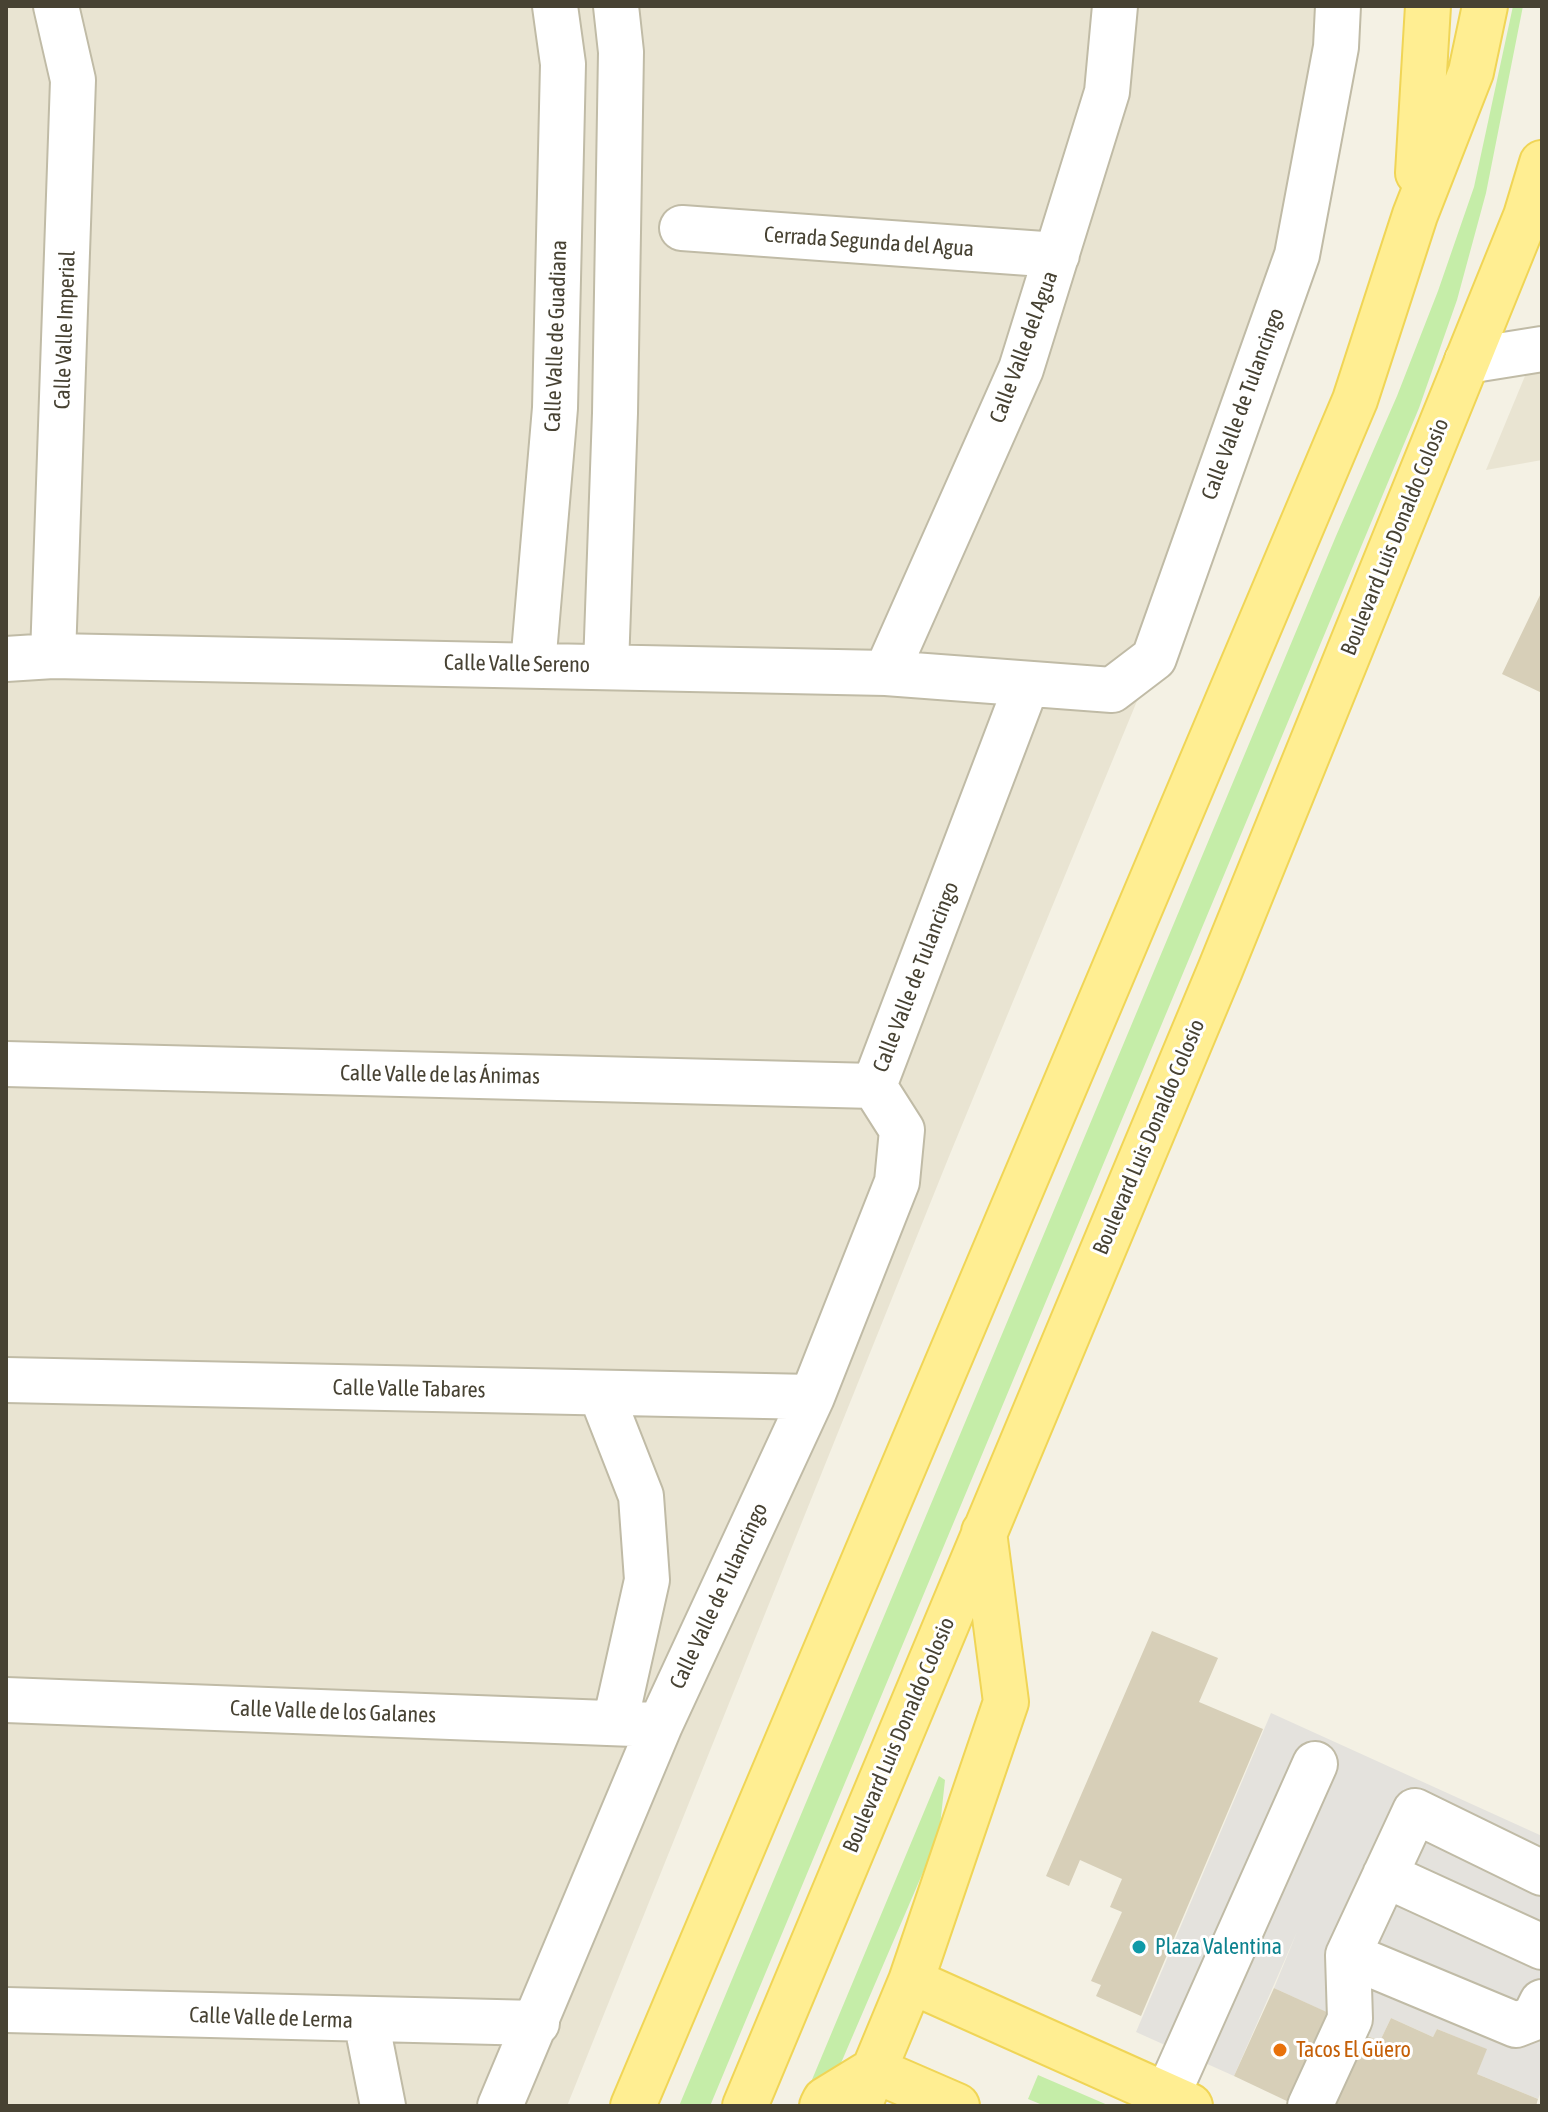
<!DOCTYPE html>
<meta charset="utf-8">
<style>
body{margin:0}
#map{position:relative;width:1548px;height:2112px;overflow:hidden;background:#f4f1e4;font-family:"Asap Condensed",sans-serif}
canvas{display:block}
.frame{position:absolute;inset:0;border:8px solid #474233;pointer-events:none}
</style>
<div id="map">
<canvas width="1548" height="2112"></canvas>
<div class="frame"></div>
</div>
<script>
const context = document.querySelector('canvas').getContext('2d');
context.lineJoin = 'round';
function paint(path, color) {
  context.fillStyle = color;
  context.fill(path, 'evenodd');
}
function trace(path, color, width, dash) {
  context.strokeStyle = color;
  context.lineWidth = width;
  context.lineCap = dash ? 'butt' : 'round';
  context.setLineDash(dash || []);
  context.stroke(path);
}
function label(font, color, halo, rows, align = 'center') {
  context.font = font + ' "Asap Condensed",sans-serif';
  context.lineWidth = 6;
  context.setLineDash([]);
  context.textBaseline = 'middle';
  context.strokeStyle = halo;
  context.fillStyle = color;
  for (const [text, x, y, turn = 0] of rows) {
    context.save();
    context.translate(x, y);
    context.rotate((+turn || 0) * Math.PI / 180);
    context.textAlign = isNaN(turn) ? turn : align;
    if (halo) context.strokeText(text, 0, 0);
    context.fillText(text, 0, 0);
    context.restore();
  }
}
const residential = new Path2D(`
 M6 6H1361L1305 294 950 1154 567 2106H6Z
 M1542 335V460L1486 470Z`);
const green = new Path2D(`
 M1513 6H1523L1486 193 1457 300 1419 408 710 2106H679L1336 536 1397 396 1438 291 1474 187Z
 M939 1776 945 1780 939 1835 832 2084 801 2106Z
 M1038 2075 1110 2106H1045L1028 2099Z`);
const parking = new Path2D(`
 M1271 1713 1542 1836V2090L1538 2099 1477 2074 1486 2049 1437 2029 1433 2037 1391 2018 1380 2041 1363 2034 1330 2014 1274 1988 1297 1932 1234 2076 1136 2032Z`);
const building = new Path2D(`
 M1542 591V693L1502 674Z
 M1152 1631 1218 1658 1199 1702 1263 1729 1141 2016 1096 1996 1101 1985 1091 1981 1122 1912 1110 1907 1122 1879 1080 1860 1069 1886 1046 1876Z
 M1274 1988 1331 2014 1291 2103 1234 2076Z
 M1391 2018 1433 2037 1437 2029 1487 2049 1477 2074 1538 2099 1536 2106H1332L1362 2034 1380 2041Z`);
const minor = new Path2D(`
 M682 228 1057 255
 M1467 361 1542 349
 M53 656 73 80 56 6
 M6 659 53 656 886 673 1112 690 1154 658 1297 255 1336 47 1338 6
 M533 665 555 408 563 64 555 6
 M606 666 615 413 621 52 616 6
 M886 673 1021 369 1107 92 1115 6
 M6 1064 874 1086
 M874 1086 1027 684
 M6 1380 812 1397
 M601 1394 641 1496 647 1580 615 1723
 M6 1700 660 1725
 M1385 1875 1542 1947
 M1348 1955 1516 2025 1534 2018 1542 2002
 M6 2010 537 2023
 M366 2020 383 2106
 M1167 2096 1315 1764
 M500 2106 660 1725 812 1397 897 1182 902 1130 874 1086
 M1310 2106 1350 2019 1348 1955 1415 1811 1542 1873`);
const major = new Path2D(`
 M1418 173 1428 6
 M911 1981 1190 2106
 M874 2070 957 2106
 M633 2106 1355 400 1415 215 1471 72 1485 6
 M745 2106 1220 970 1526 216 1542 163
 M822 2106 825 2100 874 2070
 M859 2106 911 1981 1006 1702 984 1532`);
const markers = [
 [1139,1947,8,"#0f9aa8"],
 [1280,2050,8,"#e8710a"]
];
const streetNames = [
 ["Cerrada Segunda del Agua",869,242,4],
 ["Calle Valle Imperial",65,330,-88],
 ["Calle Valle de Guadiana",556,336,-88],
 ["Calle Valle del Agua",1024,347,-70],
 ["Calle Valle de Tulancingo",1243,404,-70],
 ["Boulevard Luis Donaldo Colosio",1395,537,-68],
 ["Calle Valle Sereno",517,664,1],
 ["Calle Valle de Tulancingo",916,977,-69],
 ["Calle Valle de las Ánimas",440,1075,1],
 ["Boulevard Luis Donaldo Colosio",1149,1137,-67],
 ["Calle Valle Tabares",409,1389,1],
 ["Calle Valle de Tulancingo",719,1596,-65],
 ["Calle Valle de los Galanes",333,1712,2],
 ["Boulevard Luis Donaldo Colosio",899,1735,-67],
 ["Calle Valle de Lerma",271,2018,2]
];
const cultureNames = [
 ["Plaza Valentina",1155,1947]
];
const foodNames = [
 ["Tacos El Güero",1296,2050]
];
paint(residential, '#e9e4d2');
paint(green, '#c5eda8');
paint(parking, '#e4e2dd');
paint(building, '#d7cfb8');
trace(minor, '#c0bba6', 48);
trace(major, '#f0d556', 48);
trace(minor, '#fff', 44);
trace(major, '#ffee92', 44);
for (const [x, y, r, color] of markers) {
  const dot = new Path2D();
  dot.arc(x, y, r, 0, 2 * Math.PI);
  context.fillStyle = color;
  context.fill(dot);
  trace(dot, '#fff', 3);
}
label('22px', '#474233', '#fff', streetNames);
label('22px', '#0d838f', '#fff', cultureNames, 'left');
label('22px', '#c56008', '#fff', foodNames, 'left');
</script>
